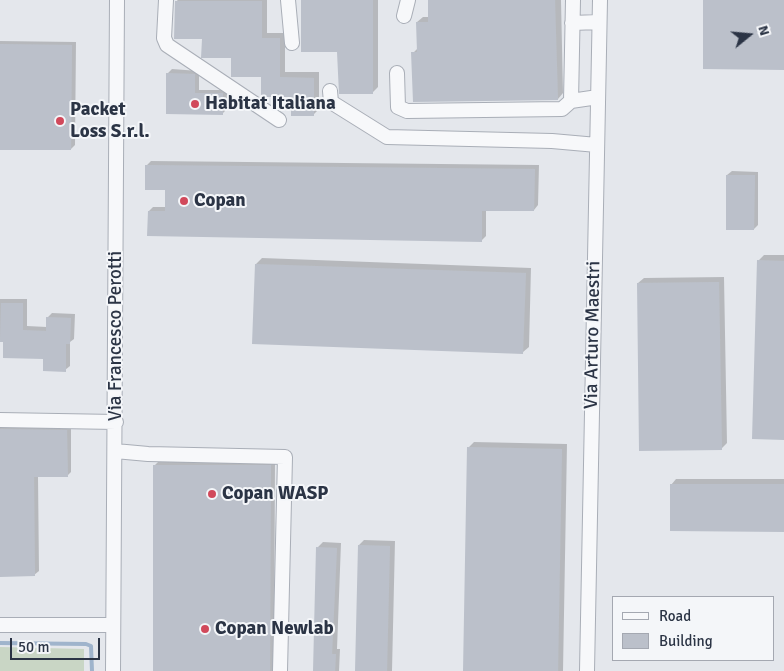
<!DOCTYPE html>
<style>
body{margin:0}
#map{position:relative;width:784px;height:671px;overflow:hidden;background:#e4e7ec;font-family:Signika,sans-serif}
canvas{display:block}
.legend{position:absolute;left:612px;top:596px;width:162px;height:65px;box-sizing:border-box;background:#f4f6f9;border:1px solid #a4a8b1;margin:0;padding:6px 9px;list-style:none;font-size:15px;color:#2b3445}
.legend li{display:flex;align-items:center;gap:10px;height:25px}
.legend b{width:25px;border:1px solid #a4a8b1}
.north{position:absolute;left:724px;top:10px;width:50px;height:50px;-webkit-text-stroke:4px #f4f6f9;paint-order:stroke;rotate:73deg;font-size:14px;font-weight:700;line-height:20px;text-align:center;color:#2b3445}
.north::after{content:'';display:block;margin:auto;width:18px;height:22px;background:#2b3445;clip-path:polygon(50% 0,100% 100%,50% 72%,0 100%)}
.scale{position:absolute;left:10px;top:638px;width:90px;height:22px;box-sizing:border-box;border:2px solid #2b3445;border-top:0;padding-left:6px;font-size:15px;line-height:18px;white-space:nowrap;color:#2b3445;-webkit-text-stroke:4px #f4f6f9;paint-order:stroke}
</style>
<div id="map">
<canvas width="784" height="671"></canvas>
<ul class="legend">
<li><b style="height:6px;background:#f7f8fa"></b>Road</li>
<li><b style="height:14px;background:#bbc0ca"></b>Building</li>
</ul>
<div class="north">N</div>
<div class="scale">50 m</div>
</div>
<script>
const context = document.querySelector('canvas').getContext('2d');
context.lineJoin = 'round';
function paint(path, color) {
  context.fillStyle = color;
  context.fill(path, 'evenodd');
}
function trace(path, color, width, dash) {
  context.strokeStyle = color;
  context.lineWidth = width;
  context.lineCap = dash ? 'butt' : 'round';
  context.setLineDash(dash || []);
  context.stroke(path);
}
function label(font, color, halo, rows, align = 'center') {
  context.font = font + ' Signika,sans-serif';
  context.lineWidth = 4;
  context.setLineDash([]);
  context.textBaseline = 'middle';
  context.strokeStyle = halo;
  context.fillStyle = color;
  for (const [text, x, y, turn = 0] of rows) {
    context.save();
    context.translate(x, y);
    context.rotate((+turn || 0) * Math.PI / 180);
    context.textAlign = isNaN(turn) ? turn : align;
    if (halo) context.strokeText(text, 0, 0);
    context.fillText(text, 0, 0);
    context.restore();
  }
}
const green = new Path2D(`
 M0 647 84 649V671H0Z`);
const shadow = new Path2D(`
 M177 0H267V33H285V72H319V109L313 115 292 96 203 38Z
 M302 0H378V87L373 92Z
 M429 0H561L563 93 558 99 413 53 418 48 417 22 423 17H429Z
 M0 41 76 42 75 145 71 149 0 148Z
 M172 69 199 71V90H227V109L223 113 167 74Z
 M151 161 539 165 538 205 534 210H486V236L482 240 149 211 153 207H166L167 189 146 166Z
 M732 171 758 172V225L754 229 727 175Z
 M764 255H784V439L759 260Z
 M262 258 531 268 529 347 523 352 254 343 256 264Z
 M724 277 727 443 721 449 638 283 644 278Z
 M0 299H27V326L47 327V318L52 313 75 314 74 339 70 342V366L65 370 44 358 0 340Z
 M0 426H71V472L67 476H38L39 571 34 575H0Z
 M474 442 567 444 563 671H464L468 448Z
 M159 461 275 462 274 671H154L155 465Z
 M676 479H784V530L671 485Z
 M364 540 395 541 392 671H356L359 545Z
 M323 542 341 543 337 649H340L339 671H314L318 547Z`);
const stream = new Path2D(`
 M0 643 86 644 91 646 92 671`);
const building = new Path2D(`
 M301 0H373V94H339L337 52H301Z
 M428 0H555L558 100 413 102 411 52H417L416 22H428Z
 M703 0H784V70L703 69Z
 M175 1H262V38H280V77L314 78V116H291V97H261V77H231V58H201L202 39H174Z
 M0 44 72 45 71 150H0Z
 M166 73 195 74V93H223V115L166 114Z
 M145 165 535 169 534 211H482V242L147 236 148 211H165V190H145Z
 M726 175H755L754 230H726Z
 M757 260 784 261V440L752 439Z
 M255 264 526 273 523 354 252 344Z
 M719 282 722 450 639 451 637 283Z
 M1 303H23V330L46 331V317L71 318 70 344H66V372L43 371V359L3 358V342H0Z
 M0 429 67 430 68 477H34L35 576 0 577Z
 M467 447 562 449 558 671H463Z
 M153 465H271L270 671H153Z
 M670 484H784V532L670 531Z
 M358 545 390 546 387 671H355Z
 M316 547 337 548 332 654H336L335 671H313Z`);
const minor = new Path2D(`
 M166 0 164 38 167 45 279 120
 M288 0 292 43
 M404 16 408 0
 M572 23 599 22
 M397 73 398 107 407 111 562 109 571 101 598 97
 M330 91 331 102 387 137 552 141 597 145
 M571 101 573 0
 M0 420 116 422
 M115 451 148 454 285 457 280 671
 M0 625H113
 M113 671 117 0
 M587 671 600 0`);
const markers = [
 [195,104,5,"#d1495b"],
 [60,121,5,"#d1495b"],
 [184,201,5,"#d1495b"],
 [212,494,5,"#d1495b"],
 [205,629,5,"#d1495b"]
];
const poiNames = [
 ["Habitat Italiana",205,104],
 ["Packet",70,110],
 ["Loss S.r.l.",70,132],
 ["Copan",194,201],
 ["Copan WASP",222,494],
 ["Copan Newlab",215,629]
];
const streetNames = [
 ["Via Arturo Maestri",593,335,-89],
 ["Via Francesco Perotti",116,336,-90]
];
paint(green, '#c9d6c5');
paint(shadow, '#0003');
trace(stream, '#9fb4cc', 4);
paint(building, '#bbc0ca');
trace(minor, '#a9aeb7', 16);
trace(minor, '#f7f8fa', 14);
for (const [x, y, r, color] of markers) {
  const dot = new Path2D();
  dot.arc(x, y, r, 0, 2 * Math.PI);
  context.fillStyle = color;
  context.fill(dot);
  trace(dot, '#f4f6f9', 2);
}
label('bold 19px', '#2b3445', '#f4f6f9', poiNames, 'left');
label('19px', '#2b3445', '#f4f6f9', streetNames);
</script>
